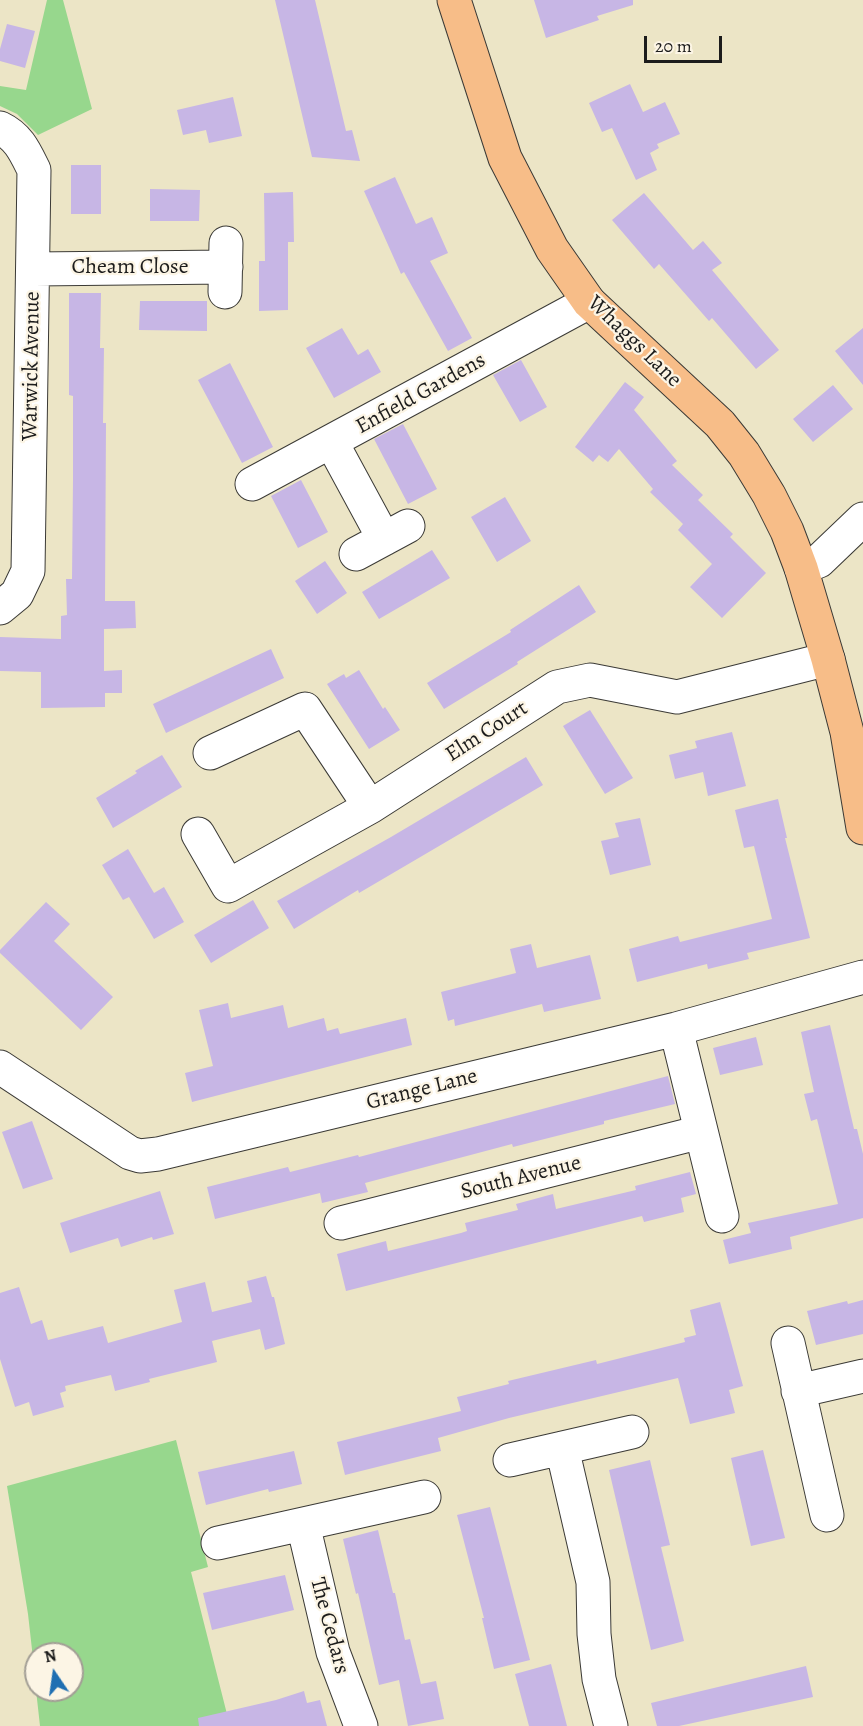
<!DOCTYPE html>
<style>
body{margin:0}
#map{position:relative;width:863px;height:1726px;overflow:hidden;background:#ece5c6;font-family:Alegreya,serif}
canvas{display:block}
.north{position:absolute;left:24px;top:1642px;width:60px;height:60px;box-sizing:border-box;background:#fcf5e5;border:2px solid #a29e95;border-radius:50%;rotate:347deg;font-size:16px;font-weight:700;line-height:24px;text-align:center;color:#1c1c1c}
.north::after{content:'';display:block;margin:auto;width:21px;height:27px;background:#1f6fb2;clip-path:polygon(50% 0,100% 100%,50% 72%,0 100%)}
.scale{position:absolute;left:644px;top:36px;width:78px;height:27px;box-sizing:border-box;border:3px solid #1c1c1c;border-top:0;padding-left:8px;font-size:18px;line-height:21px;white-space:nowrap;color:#1c1c1c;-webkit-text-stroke:4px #fcf5e5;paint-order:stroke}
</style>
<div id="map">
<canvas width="863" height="1726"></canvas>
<div class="north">N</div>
<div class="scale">20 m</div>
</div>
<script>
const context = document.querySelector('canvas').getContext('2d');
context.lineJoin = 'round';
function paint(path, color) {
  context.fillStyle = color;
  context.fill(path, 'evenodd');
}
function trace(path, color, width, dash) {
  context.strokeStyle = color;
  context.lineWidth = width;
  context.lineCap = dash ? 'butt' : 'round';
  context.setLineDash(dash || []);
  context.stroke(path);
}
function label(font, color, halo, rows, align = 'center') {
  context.font = font + ' Alegreya,serif';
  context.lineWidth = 4.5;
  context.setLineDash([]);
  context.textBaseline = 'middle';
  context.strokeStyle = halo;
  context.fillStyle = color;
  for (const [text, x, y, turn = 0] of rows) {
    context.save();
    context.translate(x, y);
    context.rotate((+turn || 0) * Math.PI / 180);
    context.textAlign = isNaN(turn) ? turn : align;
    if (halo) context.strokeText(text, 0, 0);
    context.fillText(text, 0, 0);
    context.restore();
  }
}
const green = new Path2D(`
 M47 0H63L92 109 38 135 17 114 0 106V86L26 90Z
 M176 1440 208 1567 191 1572 230 1726H40L36 1690H72V1654H36V1685L28 1614 7 1486Z`);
const building = new Path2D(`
 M275 0H315L346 131 352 130 360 161 312 157Z
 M534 0H633V5L597 16 599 20 546 38Z
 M7 24 35 31 25 68 0 61V49Z
 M630 84 643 112 665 102 680 134 657 144 659 148 650 153 657 170 636 180 612 128 602 132 589 103Z
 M233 97 242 136 209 143 206 130 183 135 177 110Z
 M71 165H101V214H71Z
 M395 177 416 224 432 217 448 253 430 261 472 338 448 351 404 272 401 274 364 191Z
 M150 189 200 190 199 221H150Z
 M293 192 294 242H288V310L259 311V261H265L264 193Z
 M644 193 693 250 703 241 722 263 712 270 779 350 756 369 712 318 709 321 659 264 654 269 612 220Z
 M69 293H101L100 348H104L103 423H106L105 601H135L136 628 104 629V671L122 670V693H105V707L41 708V672L0 671V637L61 639V616L67 615 66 579H72L73 480V396L69 395Z
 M140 301H207V331L139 330Z
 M342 328 358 355 368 349 381 372 334 398 306 348Z
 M863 328V385L835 351Z
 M521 360 547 407 520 422 493 375Z
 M230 363 273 447 242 463 198 380Z
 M625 382 644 397 634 410 677 461 672 465 703 495 698 500 733 534 730 537 766 573 722 618 690 587 712 564 678 530 683 524 650 492 653 489 619 449 608 462 599 455 593 462 575 447Z
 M833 385 853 409 813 442 793 419Z
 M403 424 437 489 408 504 374 439Z
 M301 480 328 532 298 548 271 496Z
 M505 497 531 541 497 562 471 517Z
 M432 550 450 578 379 619 362 592Z
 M325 561 347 593 317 614 295 581Z
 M579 585 596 612 517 662 518 664 444 709 427 683 511 632 510 630Z
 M271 649 284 678 166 733 153 704Z
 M359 670 383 709 385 707 400 730 369 749 327 684 344 674 346 678Z
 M590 710 633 778 605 794 563 726Z
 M732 732 746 786 708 796 703 772 675 779 669 755 697 748 695 741Z
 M162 755 182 787 113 828 96 798 137 773 135 771Z
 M526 757 543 785 359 893 358 890 294 929 277 901 391 837Z
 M778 799 787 838H785L810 938 747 953 749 959 708 969 707 964 637 982 629 949 678 936 680 942 772 919 754 846 744 848 735 810Z
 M640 818 651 865 610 875 601 841 619 837 615 823Z
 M128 849 154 893 164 887 184 922 154 939 129 897 123 900 102 865Z
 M253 900 269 928 211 963 194 935Z
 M46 902 70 924 54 941 113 997 81 1030 0 953V950Z
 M531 944 537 968 590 955 601 999 544 1012 542 1004 455 1026 454 1019 448 1021 441 992 516 973 510 949Z
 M228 1003 231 1018 283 1005 288 1028 324 1018 327 1031 338 1028 340 1034 406 1018 412 1045 192 1102 185 1073 213 1066 199 1010Z
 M830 1025 854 1129H857L863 1154V1218L790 1237 792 1249 729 1264 723 1240 751 1233 748 1223 838 1204 817 1119 811 1121 804 1094 814 1092 801 1032Z
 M756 1037 763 1065 720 1075 713 1048Z
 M668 1076 675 1104 604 1121V1124L513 1147 512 1144 365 1183 368 1192 322 1203 320 1193 215 1219 207 1187 288 1167 290 1172 358 1155 359 1157Z
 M32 1121 53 1179 23 1189 2 1132Z
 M690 1172 696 1194 681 1198 684 1212 644 1222 642 1216 346 1291 337 1254 386 1241 388 1251 461 1233 467 1231 465 1223 518 1210 516 1204 553 1194 556 1209 636 1190 635 1186Z
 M160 1191 174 1234 153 1240 152 1237 121 1247 118 1238 70 1253 60 1223Z
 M266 1276 272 1297H274L285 1344 265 1350 260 1329 212 1341 217 1362 149 1379 150 1382 115 1391 111 1375 65 1386 66 1391 60 1393 64 1407 33 1416 29 1402 15 1407 0 1359V1293L19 1287 31 1324 42 1320 48 1340 103 1326 108 1343 182 1322 174 1290 205 1282 212 1312 252 1302 247 1281Z
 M863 1300V1334L816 1345 807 1311 847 1301 848 1304Z
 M720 1302 743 1386 729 1390 735 1413 690 1424 678 1378 509 1418 438 1438 441 1451 345 1475 337 1442 461 1411 457 1397 509 1384 508 1381 596 1360 597 1364 685 1342 684 1338 696 1335 690 1310Z
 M763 1450 785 1538 751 1546 731 1458Z
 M294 1451 302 1484 269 1492 268 1489 206 1505 198 1472Z
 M650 1460 670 1545 661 1547 684 1641 651 1650 609 1470Z
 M490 1507 530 1660 494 1669 482 1618H484L457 1515Z
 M378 1530 393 1593H395L405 1640 410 1639 421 1684 436 1681 444 1719 408 1726 399 1680 379 1685 358 1593 356 1594 343 1539Z
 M285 1575 294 1610 212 1630 203 1593Z
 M551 1664 567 1726H529L515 1674Z
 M806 1666 813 1697 679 1726H657L651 1703Z
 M304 1691 307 1703 320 1700 327 1726H199L198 1718 276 1700Z`);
const minor = new Path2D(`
 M0 128C19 137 25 152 34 170L28 571 17 594 0 608
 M34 269 226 267
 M225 292 226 243
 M332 443 384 539
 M252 484 589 302
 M356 554 408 526
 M801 568 819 561 863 519
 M210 753 305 709 370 807
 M198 834 228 886 370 807 557 687 590 680 677 697 828 659
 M676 1029 722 1216
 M0 1067 130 1153 140 1156 158 1154 676 1029 863 977
 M341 1223 701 1132
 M788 1343 827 1515
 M798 1391 863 1376
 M562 1448 593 1582 594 1634 599 1679 611 1726
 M510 1460 632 1432
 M303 1524 333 1652 361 1726
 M218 1543 424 1497`);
const major = new Path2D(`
 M454 0 505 158 552 249 589 302 720 424 744 454 769 495 787 531 801 568 828 659 847 732 863 828`);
const streetNames = [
 ["Cheam Close",130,268],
 ["Whaggs Lane",634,342,44],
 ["Warwick Avenue",32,366,-89],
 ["Enfield Gardens",421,394,-29],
 ["Elm Court",487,732,-33],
 ["Grange Lane",422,1090,-14],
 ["South Avenue",521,1178,-14],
 ["The Cedars",329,1626,75]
];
paint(green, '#97d78d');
paint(building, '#c7b6e5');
trace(minor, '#3b3a36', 35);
trace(major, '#3b3a36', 35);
trace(minor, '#fff', 33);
trace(major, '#f7bd88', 33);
label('22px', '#1c1c1c', '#fcf5e5', streetNames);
</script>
